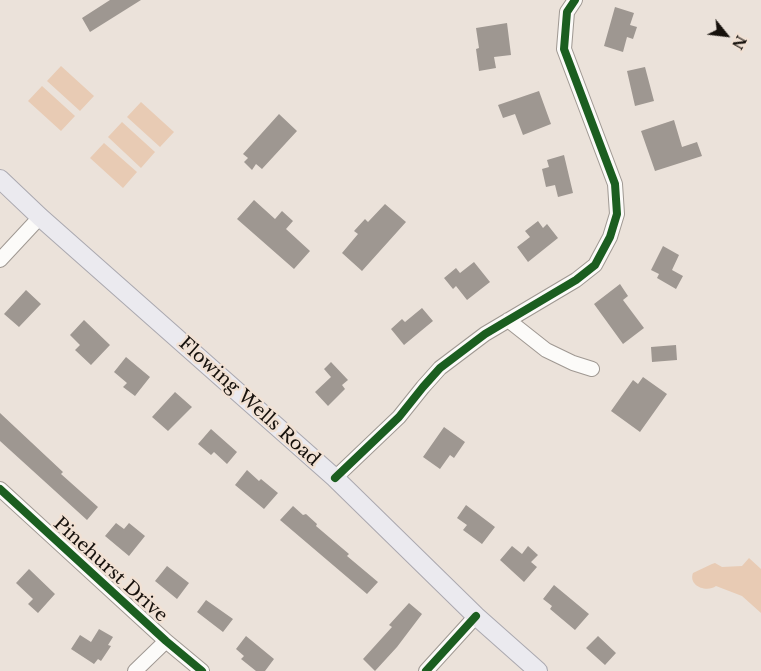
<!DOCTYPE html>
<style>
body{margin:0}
#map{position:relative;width:761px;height:671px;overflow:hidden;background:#ebe2da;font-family:"Libre Baskerville",serif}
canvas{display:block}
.north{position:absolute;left:701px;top:10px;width:50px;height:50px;-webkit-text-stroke:4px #f1e1d4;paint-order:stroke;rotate:119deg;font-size:14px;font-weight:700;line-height:20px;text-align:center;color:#16110c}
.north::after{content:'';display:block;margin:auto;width:18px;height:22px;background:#16110c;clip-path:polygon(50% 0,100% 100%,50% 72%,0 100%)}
</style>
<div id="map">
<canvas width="761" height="671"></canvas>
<div class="north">N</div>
</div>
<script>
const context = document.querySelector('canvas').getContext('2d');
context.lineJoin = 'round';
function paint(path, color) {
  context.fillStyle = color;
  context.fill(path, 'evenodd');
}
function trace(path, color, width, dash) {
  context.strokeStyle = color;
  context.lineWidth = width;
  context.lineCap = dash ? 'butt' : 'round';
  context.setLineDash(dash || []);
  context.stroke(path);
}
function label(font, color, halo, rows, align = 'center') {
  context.font = font + ' "Libre Baskerville",serif';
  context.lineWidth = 5;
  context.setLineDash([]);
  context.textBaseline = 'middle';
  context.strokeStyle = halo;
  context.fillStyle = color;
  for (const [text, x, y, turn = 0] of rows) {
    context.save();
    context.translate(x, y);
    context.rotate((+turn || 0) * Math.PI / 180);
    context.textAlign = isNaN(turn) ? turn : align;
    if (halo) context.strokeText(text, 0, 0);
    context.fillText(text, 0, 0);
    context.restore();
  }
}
const green = new Path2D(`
 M61 66 94 96 80 111 47 81Z
 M42 86 75 116 61 131 28 101Z
 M141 102 174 132 160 147 127 117Z
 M122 122 155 152 141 168 108 137Z
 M104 143 137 172 123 188 90 158Z
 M749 558 761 569V613L742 596 716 586C707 593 688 586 693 573L712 564 715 563 722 567 742 566Z`);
const building = new Path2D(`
 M110 0H141L90 32 82 18Z
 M615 7 634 13 630 25 637 27 633 39 627 37 623 52 604 46Z
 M507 23 511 55 494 57 496 68 479 71 476 49 479 48 476 28Z
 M645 67 654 101 635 106 627 71Z
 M539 91 551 124 523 135 515 114 503 118 498 105Z
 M279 114 297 131 262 169 256 164 252 170 244 162 248 158 243 154Z
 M674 120 682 147 697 142 702 156 655 171 641 131Z
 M564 155 573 193 558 197 555 185 546 187 542 169 549 167 547 160Z
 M254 200 275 219 282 211 293 221 286 229 310 251 294 269 237 219Z
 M385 204 406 222 362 271 342 253 358 234 354 231 365 219 368 222Z
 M538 221 543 228 547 224 558 238 528 262 517 247 530 237 525 231Z
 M663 246 679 255 672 270 683 276 676 289 657 278 659 274 651 270Z
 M474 262 490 282 467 300 456 286 453 289 444 278 456 268 460 273Z
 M620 284 628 296 623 300 644 328 623 344 594 304Z
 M26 290 41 304 19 327 4 314Z
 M422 308 433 321 404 345 391 329 402 319 405 322Z
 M84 320 110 345 91 365 75 350 80 345 70 335Z
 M676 345 677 360 652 362 651 347Z
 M126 357 150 377 135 396 123 387 127 383 114 372Z
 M331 362 348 380 342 385 345 389 328 406 315 392 331 377 324 369Z
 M643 377 667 394 640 432 611 411 633 380 638 384Z
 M175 392 192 407 168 431 152 417Z
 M0 413 63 472 61 474 98 507 87 520 0 441Z
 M444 427 465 442 454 458 450 455 440 469 423 457Z
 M211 429 237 452 227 464 214 452 211 455 198 444Z
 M247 470 259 481 261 479 278 493 264 509 235 485Z
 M466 505 495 527 482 544 463 530 467 525 457 518Z
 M293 506 303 515 306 514 317 524 316 526 349 554 347 556 378 582 367 594 280 520Z
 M116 523 124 529 129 523 145 536 129 556 105 536Z
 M512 546 522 554 528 546 538 555 531 562 537 567 524 582 500 560Z
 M167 566 189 583 177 599 155 581Z
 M29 569 55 594 38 613 28 604 33 599 16 583Z
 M554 585 589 614 575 630 550 609 552 606 543 599Z
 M206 600 233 619 223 632 197 612Z
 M409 603 422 614 397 647 375 671 363 659 392 627 389 625Z
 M99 629 113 637 108 645 111 646 101 661 98 659 94 664 71 649 80 635 91 642Z
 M246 636 274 659 265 671H256L241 659 244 656 236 649Z
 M598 636 616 653 605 665 586 648Z`);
const minor = new Path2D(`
 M0 260 40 217
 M508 320 546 350 573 363 592 369
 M335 478 399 417 423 387 440 368 485 334 576 280 595 265 610 237 617 214 615 184 564 49 567 12 575 0
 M0 489 166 641 202 671
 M135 671 166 641
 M426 671 476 616`);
const major = new Path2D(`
 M0 179 40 217 335 478 476 616 538 671`);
const cycleway = new Path2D(`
 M335 478 399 417 423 387 440 368 485 334 576 280 595 265 610 237 617 214 615 184 564 49 567 12 575 0
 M0 489 166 641 202 671
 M426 671 476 616`);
const streetNames = [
 ["Flowing Wells Road",249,402,42],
 ["Pinehurst Drive",110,570,42]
];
paint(green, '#e8cbb4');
paint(building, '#9e9791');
trace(minor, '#9f9892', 16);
trace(major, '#aaa8af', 20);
trace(minor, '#fcfbf9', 14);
trace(major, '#ebeaef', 18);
trace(cycleway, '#1b5e20', 8);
label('18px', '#16110c', '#f1e1d4', streetNames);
</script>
